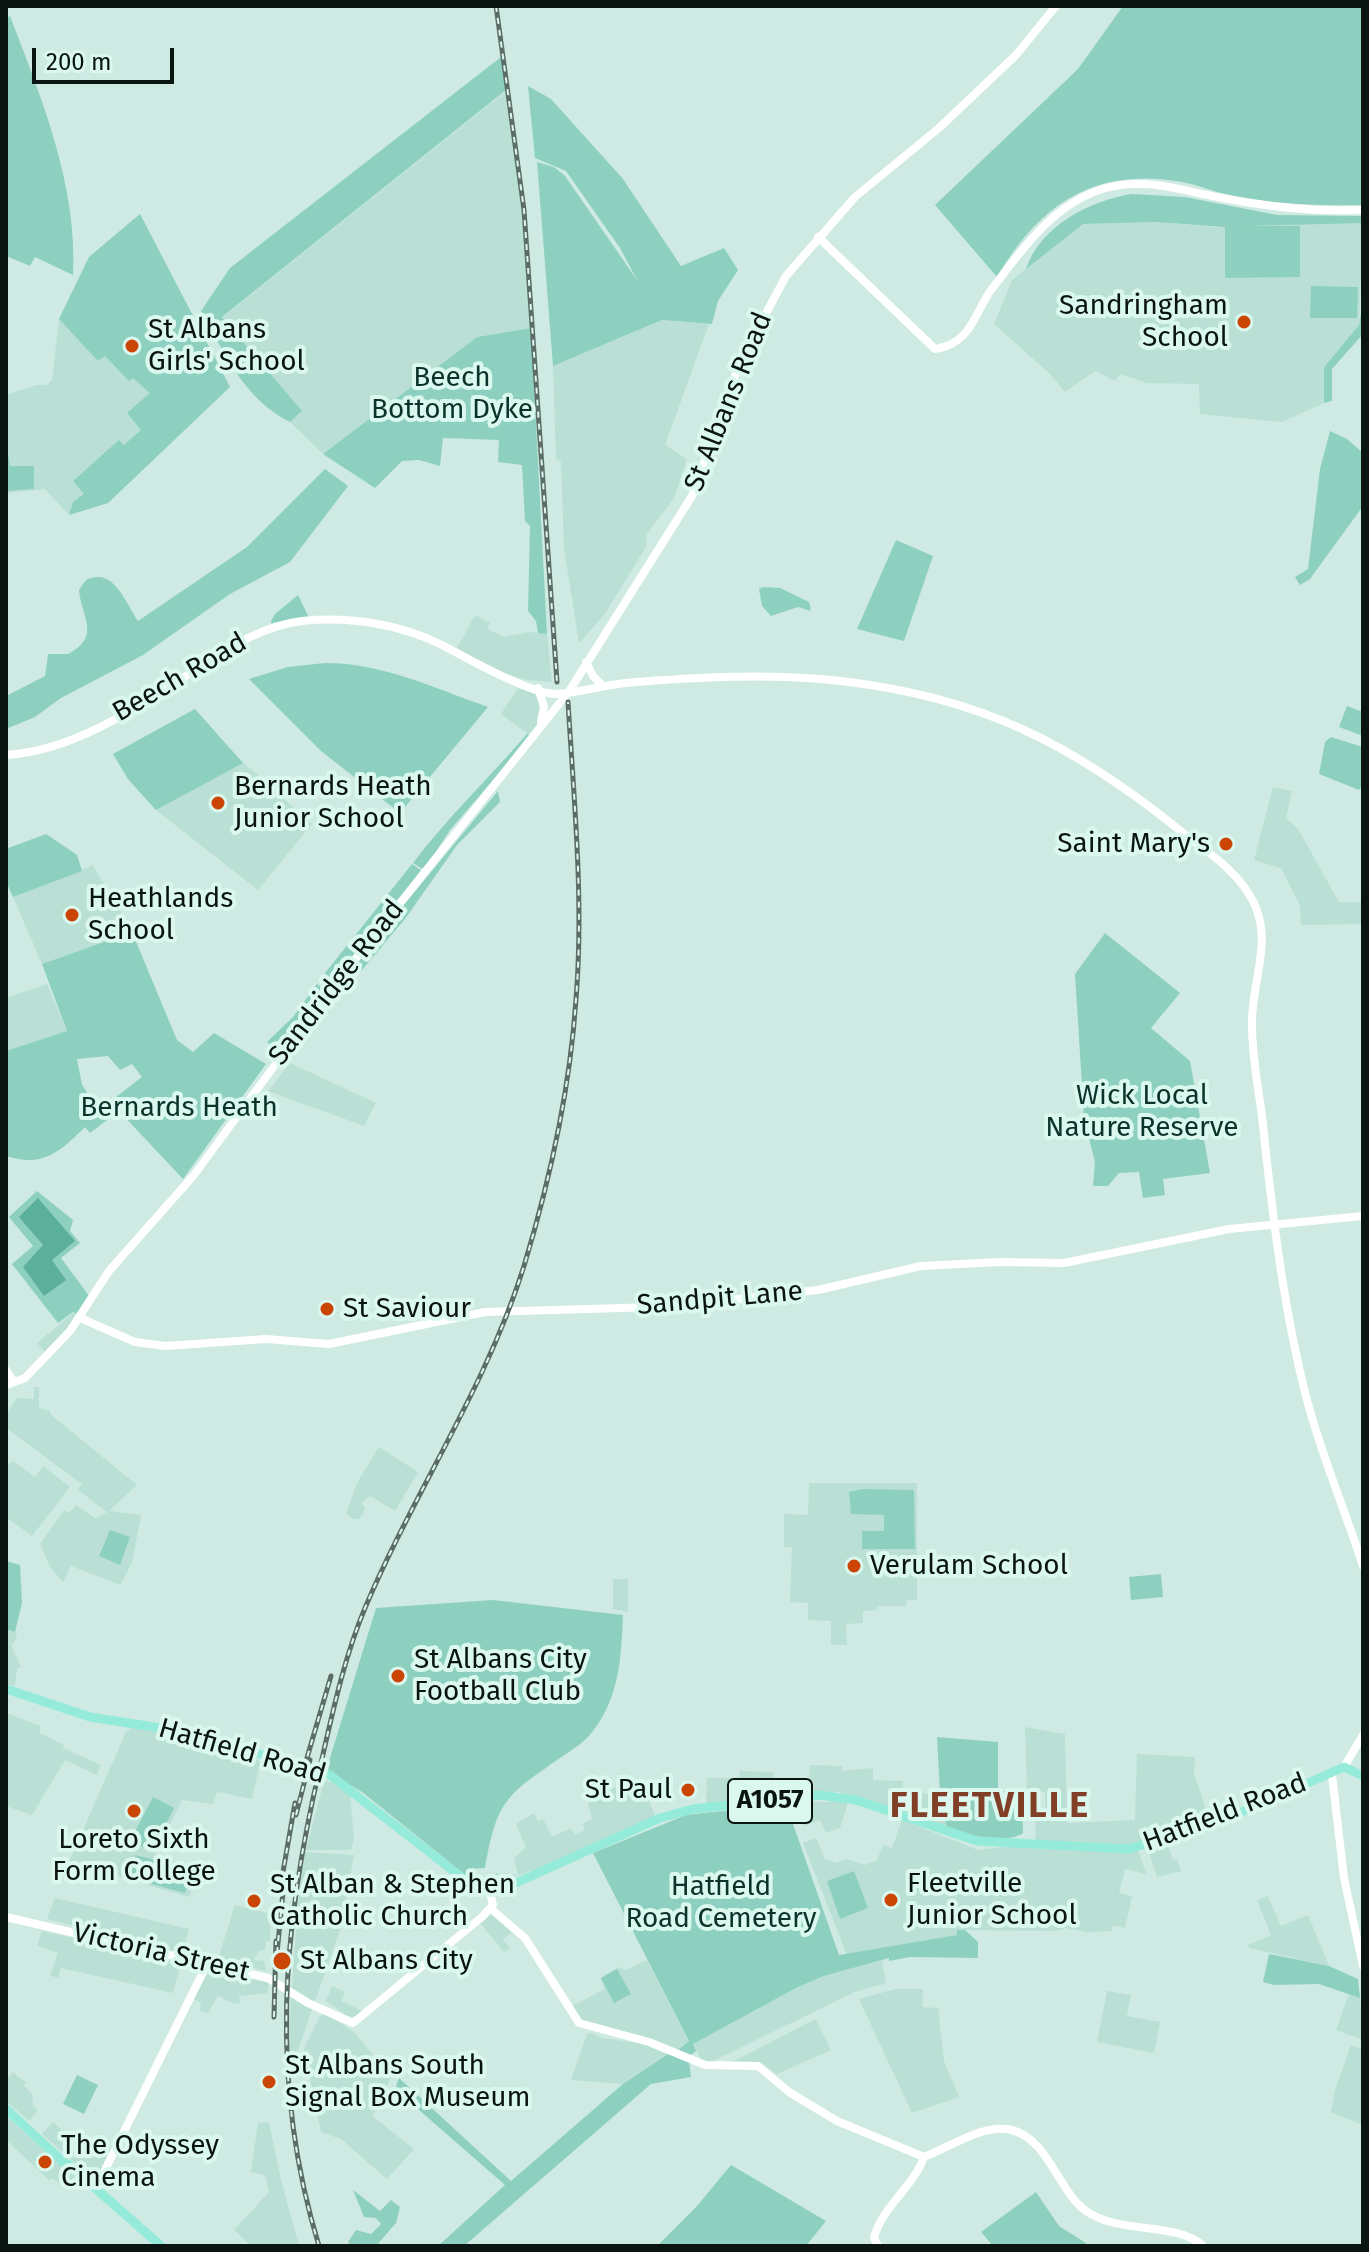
<!DOCTYPE html>
<style>
body{margin:0}
#map{position:relative;width:1369px;height:2252px;overflow:hidden;background:#ceeae2;font-family:"Fira Sans",sans-serif}
canvas{display:block}
.frame{position:absolute;inset:0;border:8px solid #0a1411;pointer-events:none}
.scale{position:absolute;left:32px;top:48px;width:142px;height:36px;box-sizing:border-box;border:4px solid #0a1411;border-top:0;padding-left:10px;font-size:24px;line-height:28px;white-space:nowrap;color:#0a1411;-webkit-text-stroke:6px #dbf8ef;paint-order:stroke}
</style>
<div id="map">
<canvas width="1369" height="2252"></canvas>
<div class="frame"></div>
<div class="scale">200 m</div>
</div>
<script>
const context = document.querySelector('canvas').getContext('2d');
context.lineJoin = 'round';
function paint(path, color) {
  context.fillStyle = color;
  context.fill(path, 'evenodd');
}
function trace(path, color, width, dash) {
  context.strokeStyle = color;
  context.lineWidth = width;
  context.lineCap = dash ? 'butt' : 'round';
  context.setLineDash(dash || []);
  context.stroke(path);
}
function label(font, color, halo, rows, align = 'center') {
  context.font = font + ' "Fira Sans",sans-serif';
  context.lineWidth = 8;
  context.setLineDash([]);
  context.textBaseline = 'middle';
  context.strokeStyle = halo;
  context.fillStyle = color;
  for (const [text, x, y, turn = 0] of rows) {
    context.save();
    context.translate(x, y);
    context.rotate((+turn || 0) * Math.PI / 180);
    context.textAlign = isNaN(turn) ? turn : align;
    if (halo) context.strokeText(text, 0, 0);
    context.fillText(text, 0, 0);
    context.restore();
  }
}
const built = new Path2D(`
 M505 92 518 169 531 328 477 337 323 454 290 422 301 411 223 317Z
 M140 214 230 387 108 503 69 515 45 489 6 493V395L36 385H47L52 380 59 319 89 257Z
 M1155 222 1215 227 1307 222 1363 223 1359 325 1324 367V403L1282 422 1200 414 1199 384 1147 383 1120 374 1115 381 1095 371 1065 392 1049 373 994 324 1012 280 1073 230 1083 224Z
 M662 320 709 324 665 445 687 459 674 498 647 534 646 547 604 615 579 643 564 548 561 462 556 459 553 366Z
 M475 615 490 623 487 629 504 637 530 632 547 634 552 682 528 680 499 672 457 648Z
 M518 688 535 694 541 702 540 717 532 737 501 714Z
 M195 709 234 754 312 824 258 890 156 810 128 779 113 754Z
 M1273 787 1292 791 1286 818 1298 829 1339 902H1363V924L1301 925 1300 905 1281 868 1254 860Z
 M46 834 77 855 82 870 93 865 132 932 42 964 6 881V849Z
 M47 984 67 1031 6 1052V998Z
 M290 1063 376 1103 364 1126 268 1091Z
 M73 1313 79 1316 46 1353 37 1343Z
 M34 1387H39V1408L50 1411V1414L137 1485 109 1511 141 1515 132 1563 120 1585 71 1566 63 1582 50 1567 40 1544 64 1510 69 1513 76 1505 96 1519 107 1512 78 1490 82 1484 6 1428V1414L17 1398 34 1399Z
 M379 1447 418 1472 395 1511 370 1496 361 1504 365 1507 363 1514 359 1519H354L346 1514 357 1483Z
 M13 1461 35 1477 43 1466 70 1487 32 1536 6 1517V1466Z
 M809 1483H917V1600H907L906 1606H877V1610L863 1611V1623L846 1624 847 1645H831V1621L808 1620V1603L790 1602 792 1547H784V1514L808 1515Z
 M613 1579H628V1612L613 1609Z
 M6 1629 15 1632 17 1638 11 1645 21 1667 17 1669 15 1686 6 1684Z
 M6 1713 40 1726V1733L64 1745 63 1748 101 1765 97 1775 65 1760 32 1815 6 1806Z
 M132 1727 180 1732 257 1758 260 1763 252 1799 217 1792 213 1804 182 1800 155 1855 200 1870 189 1897 69 1862 126 1732Z
 M1025 1727 1065 1734 1067 1823 1135 1820 1137 1754 1195 1757 1194 1774 1210 1821 1164 1834 1173 1860 1177 1859 1181 1871 1157 1877 1147 1847 1138 1849 1146 1874 1125 1869 1119 1893 1132 1896 1125 1928 1113 1925 1111 1931 1087 1932 1065 1928 1056 1931 958 1930 957 1935 847 1955 803 1843 816 1838 825 1859 836 1863 847 1859 865 1865 877 1860 883 1845 892 1848 902 1820 978 1850 1036 1843 1035 1818 1046 1817 1045 1792 1027 1791Z
 M810 1765 842 1766 843 1771 873 1768V1780L903 1781 902 1793 940 1794 947 1830 839 1792 808 1791Z
 M740 1771 773 1772 774 1799 706 1806 707 1778H739Z
 M631 1778 634 1789 647 1795 655 1816 550 1864 497 1883 495 1873 518 1875 514 1858 526 1847 516 1824 534 1813 538 1821 543 1819 552 1837 571 1828 575 1835 585 1830 582 1824 592 1819 588 1803Z
 M324 1781 337 1783 350 1794 354 1838 351 1850H306Z
 M796 1802H848L840 1828 826 1833 820 1820 804 1826Z
 M305 1852 354 1855 341 1927 297 2053 291 2052 288 2043 298 1902Z
 M1268 1896 1281 1926 1308 1915 1329 1966 1249 1948 1248 1945 1271 1935 1257 1900Z
 M55 1898 189 1929 182 1953 47 1919Z
 M235 1905 271 1914 270 1941H266L265 1950 258 1951 254 1960 264 1961 266 1971 218 1959Z
 M493 1913 514 1931 503 1939 510 1948 504 1952 480 1923Z
 M42 1931 181 1962 173 1993 61 1968 58 1978 50 1975 58 1953 37 1946Z
 M647 1960 689 2041 678 2050 581 2020 570 2007 605 1989 600 1978 619 1967 626 1970Z
 M882 1960 886 1983 855 1992 711 2062 701 2059 693 2044 796 1988 824 1976Z
 M210 1969 269 1983 267 1993 239 1996 240 2003 234 2004 218 1996 208 2013 200 2010 201 2003 193 1999Z
 M332 1986 345 1992 341 2001 362 2011 358 2016 349 2017 326 2001Z
 M895 1989H923L922 2007 938 2008 944 2061 959 2097 912 2113 859 1999Z
 M1107 1991 1131 1995 1127 2016 1160 2022 1154 2053 1097 2042Z
 M1349 1994 1360 1998 1363 2040 1336 2030Z
 M326 2014 354 2032 391 2077 382 2101 372 2116 414 2149 387 2179 341 2139 321 2132 304 2048 320 2016Z
 M816 2019 831 2050 777 2074 760 2062 730 2063Z
 M592 2033 602 2038 654 2045 671 2052 623 2084 571 2080 587 2034Z
 M1351 2045 1363 2050V2125L1331 2112 1335 2090Z
 M13 2072 26 2083 24 2086 32 2094 33 2106 38 2110 29 2121 6 2101V2080Z
 M6 2116 75 2177 68 2188 52 2178 50 2181 6 2140Z
 M53 2122 82 2149 92 2138 115 2149 101 2174 92 2176 84 2171 42 2134Z
 M269 2122 281 2180 299 2246H251L234 2230 269 2192 265 2175 251 2172 258 2123Z`);
const green = new Path2D(`
 M1123 6H1363V205C1322 205 1282 205 1241 198 1219 194 1198 184 1176 181 1091 168 1038 207 997 277L935 205 1078 69Z
 M10 16C41 97 78 186 73 275L35 257 30 266 6 256V18Z
 M501 57 506 90 222 317 302 411 290 422C244 399 225 354 201 311L230 268Z
 M528 86 551 99 623 179 681 266 724 248 738 270 718 301 712 324 662 320 553 366 537 162 554 167 565 176 637 280 620 248 566 171 535 158Z
 M1132 194 1185 197 1277 215 1363 216V223L1246 226H1300V277L1225 278V227L1155 222 1083 224 1026 269C1040 226 1091 200 1132 194Z
 M140 214 230 387 108 503 69 515 73 502 84 494 73 481 119 440 124 445 141 430 127 413 150 393 133 378 129 381 105 356 98 361 59 319 89 257Z
 M1311 286 1358 287 1357 318H1310Z
 M1363 302V334L1332 369V401L1324 403V367L1359 325Z
 M531 328 547 634 538 633 536 621 528 611 530 526 525 521 522 465 498 462 499 440 443 438 440 466 419 460 402 461 375 488 323 454 477 337Z
 M1330 431 1347 439 1363 453V506L1310 579 1300 585 1295 577 1308 569 1320 469Z
 M6 441 10 466H34V489L6 491Z
 M325 469 348 486 290 562 230 594 143 655 61 698 35 717 6 729V696L45 676 48 654H68C102 637 81 616 79 590L86 580C114 566 126 604 138 621L247 547Z
 M896 540 933 556 904 641 857 629Z
 M763 587 780 588 809 602 811 611 798 607 771 616 762 606 759 589Z
 M298 595 310 620 273 628 271 621 275 614Z
 M325 663C383 663 434 688 488 707L400 813 321 751 249 679 288 667Z
 M1347 706 1363 712V736L1339 727Z
 M195 709 243 763 156 810 128 779 113 754Z
 M527 734 531 736 450 830 424 870 413 863C448 817 489 778 527 734Z
 M1331 737 1363 747V786L1359 790 1319 774 1325 742Z
 M498 791 500 802 457 845 405 919 341 995 337 989 345 976Z
 M46 834 77 855 82 871 13 897 6 881V849Z
 M412 864 422 871 330 984 318 982Z
 M132 932 177 1040 193 1052 214 1033 266 1064 183 1179 119 1111 90 1133 85 1127C60 1152 42 1168 6 1156V1051L67 1031 42 964ZM108 1056 120 1070 132 1064 142 1077 99 1110 82 1085 77 1059Z
 M1105 933 1180 993 1151 1028 1190 1061 1210 1173 1163 1179 1165 1195 1143 1198 1139 1172 1119 1173 1108 1186H1093L1095 1162 1084 1118 1075 974Z
 M317 984 327 991 279 1052 267 1042 293 1017Z
 M37 1191 73 1220 70 1231 80 1243 61 1258 90 1297 79 1315 73 1312 58 1323 12 1264 33 1246 9 1217Z
 M863 1489 914 1490 915 1549H862V1531H884V1515L851 1514 849 1492Z
 M110 1530 130 1537 120 1565 99 1556Z
 M6 1561 20 1565 22 1603 15 1632 6 1629Z
 M1161 1574 1163 1597 1131 1600 1129 1577Z
 M493 1600 623 1615C621 1657 620 1696 593 1731 585 1742 572 1750 560 1758 505 1796 497 1801 485 1868L471 1869 468 1877 362 1792 326 1771 376 1608Z
 M937 1737 998 1742V1791H1022L1023 1833C1006 1845 966 1834 947 1830L940 1794Z
 M153 1797 174 1808 152 1852 130 1841Z
 M786 1804 839 1955 957 1935V1930H965L978 1942V1958L910 1957 889 1961V1958L824 1976 796 1988 693 2044 696 2051 691 2055 678 2050 689 2041 593 1853 686 1815Z
 M135 1855 192 1869 185 1893 129 1878Z
 M854 1871 868 1908 840 1919 827 1881Z
 M1269 1954 1329 1966 1358 1979 1360 1998 1319 1984 1274 1985 1263 1982Z
 M617 1969 631 1994 614 2003 601 1978Z
 M671 2052 689 2061 691 2077 651 2084 464 2246H438L505 2185 395 2089 399 2078 511 2181 623 2084Z
 M77 2075 98 2085 84 2114 63 2104Z
 M731 2165 826 2221 806 2246H657L697 2206Z
 M353 2190 380 2211 391 2200 400 2207 396 2223 376 2246H351L348 2242 356 2230 371 2234 381 2224 376 2218 364 2217Z
 M1036 2192 1059 2226 1086 2243 1084 2246H993L981 2232Z`);
const water = new Path2D(`
 M38 1198 75 1241 52 1260 66 1280 44 1296 23 1267 43 1245 19 1217Z`);
const secondary = new Path2D(`
 M818 237 935 349C971 344 974 314 991 290 1022 250 1052 205 1102 189 1145 176 1181 191 1223 198 1269 207 1316 212 1363 210
 M586 662 593 676 602 685
 M538 688 544 707 541 722
 M6 755C76 751 142 704 200 667 233 646 262 626 302 621 349 616 400 624 442 645 469 659 526 692 555 694 572 694 605 685 625 683 697 677 769 673 841 681 981 697 1073 744 1182 832 1209 853 1239 872 1254 903 1273 943 1251 983 1252 1025 1252 1055 1258 1087 1262 1116 1272 1211 1283 1308 1307 1400 1322 1457 1345 1510 1363 1566
 M80 1318 135 1342 165 1346 266 1339 329 1344 485 1312 656 1307 748 1298 818 1290 921 1266 1000 1262 1064 1263 1229 1229 1363 1216
 M6 1370 14 1382
 M6 1385 25 1378 70 1331 109 1271 194 1175 322 1001 570 690 692 496 740 362 786 276 855 197 939 128 1016 55 1056 6
 M1344 1767 1363 1735
 M1332 1775 1344 1878 1363 1966
 M490 1908 525 1938 579 2023 649 2042 705 2065 758 2066 789 2092 837 2121 924 2157C950 2147 984 2123 1012 2130 1049 2140 1058 2191 1086 2211 1120 2235 1176 2221 1203 2246
 M6 1917 268 1978 308 2003 353 2023 482 1917 493 1905 489 1889
 M96 2188 207 1964
 M878 2246 874 2238C882 2206 913 2188 924 2157`);
const primary = new Path2D(`
 M6 1689 90 1717 186 1732 330 1775 469 1883 483 1889 509 1886 660 1818 693 1809 819 1795 856 1800 977 1841 1129 1849 1247 1810 1344 1767 1363 1776
 M6 2109 71 2169
 M68 2164 161 2246`);
const rail = new Path2D(`
 M496 6 524 210 557 682
 M304 1768 331 1676
 M296 1815 310 1760
 M280 1889 295 1803
 M277 1953 284 1882
 M274 2017 276 1941
 M319 2246C269 2082 282 1927 321 1763 333 1711 344 1658 365 1608 414 1492 486 1388 524 1266 550 1180 570 1089 576 999 584 900 574 801 568 702`);
const markers = [
 [1244,322,8,"#cb4604"],
 [132,346,8,"#cb4604"],
 [218,803,8,"#cb4604"],
 [1226,844,8,"#cb4604"],
 [72,915,8,"#cb4604"],
 [327,1309,8,"#cb4604"],
 [854,1566,8,"#cb4604"],
 [398,1676,8,"#cb4604"],
 [688,1790,8,"#cb4604"],
 [134,1811,8,"#cb4604"],
 [891,1900,8,"#cb4604"],
 [254,1901,8,"#cb4604"],
 [282,1961,10,"#cb4604"],
 [269,2082,8,"#cb4604"],
 [45,2162,8,"#cb4604"]
];
const shields = [
 [770,1801,84]
];
const shieldNames = [
 ["A1057",770,1801]
];
const poiNames = [
 ["Sandringham",1228,306,"right"],
 ["School",1228,338,"right"],
 ["St Albans",148,330],
 ["Girls' School",148,362],
 ["Bernards Heath",234,787],
 ["Junior School",234,819],
 ["Saint Mary's",1210,844,"right"],
 ["Heathlands",88,899],
 ["School",88,931],
 ["St Saviour",343,1309],
 ["Verulam School",870,1566],
 ["St Albans City",414,1660],
 ["Football Club",414,1692],
 ["St Paul",672,1790,"right"],
 ["Loreto Sixth",134,1840,"center"],
 ["Form College",134,1872,"center"],
 ["Fleetville",907,1884],
 ["Junior School",907,1916],
 ["St Alban & Stephen",270,1885],
 ["Catholic Church",270,1917],
 ["St Albans City",300,1961],
 ["St Albans South",285,2066],
 ["Signal Box Museum",285,2098],
 ["The Odyssey",61,2146],
 ["Cinema",61,2178]
];
const parkNames = [
 ["Beech",452,378],
 ["Bottom Dyke",452,410],
 ["Wick Local",1142,1096],
 ["Nature Reserve",1142,1128],
 ["Bernards Heath",179,1108],
 ["Hatfield",721,1887],
 ["Road Cemetery",721,1919]
];
const streetNames = [
 ["St Albans Road",729,402,-68],
 ["Beech Road",180,678,-30],
 ["Sandridge Road",337,983,-52],
 ["Sandpit Lane",720,1299,-5],
 ["Hatfield Road",242,1752,16],
 ["Hatfield Road",1225,1813,-21],
 ["Victoria Street",161,1953,13]
];
const districtNames = [
 ["FLEETVILLE",990,1807]
];
paint(built, '#bae0d5');
paint(green, '#8ed0bf');
paint(water, '#5caf9b');
trace(secondary, '#fff', 8);
trace(primary, '#95ebd9', 9);
trace(rail, '#5c6d68', 5);
trace(rail, '#dbf8ef', 2, [6]);
for (const [x, y, r, color] of markers) {
  const dot = new Path2D();
  dot.arc(x, y, r, 0, 2 * Math.PI);
  context.fillStyle = color;
  context.fill(dot);
  trace(dot, '#dbf8ef', 3);
}
for (const [x, y, w] of shields) {
  const box = new Path2D();
  box.roundRect(x - w / 2, y - 22, w, 44, 6);
  context.fillStyle = '#dbf8ef';
  context.fill(box);
  trace(box, '#0a1411', 2);
}
label('bold 26px', '#0a1411', null, shieldNames);
label('28px', '#0a1411', '#dbf8ef', poiNames, 'left');
label('28px', '#0b332b', '#dbf8ef', parkNames);
label('28px', '#0a1411', '#dbf8ef', streetNames);
context.letterSpacing = '2px';
label('bold 36px', '#823f27', '#dbf8ef', districtNames);
context.letterSpacing = '0px';
</script>
